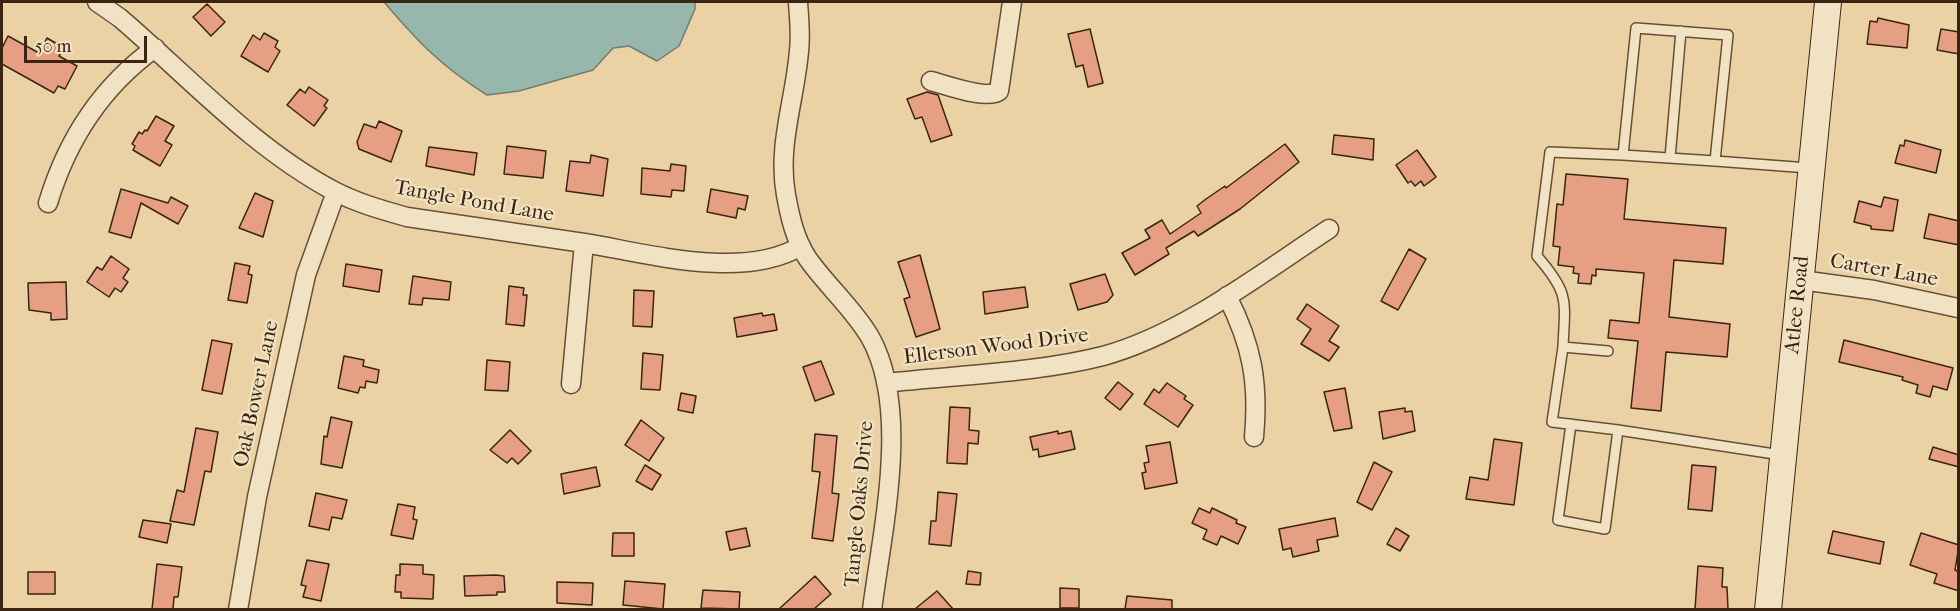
<!DOCTYPE html>
<style>
body{margin:0}
#map{position:relative;width:1960px;height:611px;overflow:hidden;background:#ead2a5;font-family:"IM FELL French Canon",serif}
canvas{display:block}
.frame{position:absolute;inset:0;border:3px solid #392512;pointer-events:none}
.scale{position:absolute;left:24px;top:36px;width:123px;height:27px;box-sizing:border-box;border:3px solid #392512;border-top:0;padding-left:8px;font-size:18px;line-height:21px;white-space:nowrap;color:#392512;-webkit-text-stroke:4px #f1e2c4;paint-order:stroke}
</style>
<div id="map">
<canvas width="1960" height="611"></canvas>
<div class="frame"></div>
<div class="scale">50 m</div>
</div>
<script>
const context = document.querySelector('canvas').getContext('2d');
context.lineJoin = 'round';
function paint(path, color) {
  context.fillStyle = color;
  context.fill(path, 'evenodd');
}
function trace(path, color, width, dash) {
  context.strokeStyle = color;
  context.lineWidth = width;
  context.lineCap = dash ? 'butt' : 'round';
  context.setLineDash(dash || []);
  context.stroke(path);
}
function label(font, color, halo, rows, align = 'center') {
  context.font = font + ' "IM FELL French Canon",serif';
  context.lineWidth = 4.5;
  context.setLineDash([]);
  context.textBaseline = 'middle';
  context.strokeStyle = halo;
  context.fillStyle = color;
  for (const [text, x, y, turn = 0] of rows) {
    context.save();
    context.translate(x, y);
    context.rotate((+turn || 0) * Math.PI / 180);
    context.textAlign = isNaN(turn) ? turn : align;
    if (halo) context.strokeText(text, 0, 0);
    context.fillText(text, 0, 0);
    context.restore();
  }
}
const water = new Path2D(`
 M384 2H695V9L679 46 657 61 629 46 613 48 593 70 519 91 487 95C442 67 418 42 384 2Z`);
const building = new Path2D(`
 M207 4 225 22 211 36 193 17Z
 M1878 18 1909 25 1907 48 1867 44 1870 21 1877 22Z
 M1090 29 1103 83 1088 87 1083 65 1076 67 1068 34Z
 M1941 29 1959 32V54L1937 50Z
 M264 33 278 41 275 47 280 51 268 72 241 56 253 35 260 40Z
 M8 36 39 53 47 38 64 48 59 56 77 66 65 89 58 86 54 93 2 64V48Z
 M309 87 328 100 324 106 327 108 314 126 287 105 300 89 305 93Z
 M927 92 938 95 952 135 931 142 922 117 915 119 907 99Z
 M156 116 174 126 165 141 172 145 160 166 133 150 135 146 132 144 139 132 142 134 145 130 147 131Z
 M379 121 402 131 391 162 359 149 357 142 364 124 376 128Z
 M1334 135 1374 139 1373 160 1332 154Z
 M1905 140 1941 150 1936 173 1895 163 1900 145 1904 146Z
 M1285 144 1299 162 1240 209 1198 236 1194 231 1166 248 1169 254 1135 275 1122 253 1150 238 1145 230 1162 220 1170 234 1201 213 1197 206 1206 199 1225 186 1226 188Z
 M507 146 546 151 543 178 504 174Z
 M429 147 477 153 474 175 426 166Z
 M1417 150 1436 177 1424 186 1421 181 1415 186 1411 181 1408 183 1396 165Z
 M591 155 608 159 603 196 566 191 570 161 590 163Z
 M671 164 686 166 684 191 672 190 671 197 641 194 642 168 670 171Z
 M1566 174 1628 179 1624 219 1726 228 1723 264 1674 260 1669 317 1730 324 1727 357 1666 352 1661 411 1631 408 1638 341 1608 338 1610 320 1639 323 1644 273 1596 269V276L1592 275 1591 284 1578 283 1579 274 1573 273 1574 267 1558 265 1560 247 1553 246 1557 204 1563 205Z
 M121 189 168 203 171 197 188 206 178 224 141 203 131 238 109 232Z
 M711 189 748 196 745 210 738 208 736 218 707 212Z
 M255 193 273 201 263 237 239 228Z
 M1884 197 1898 200 1893 231 1871 229V226L1854 222 1859 201 1881 207Z
 M1929 214 1959 221V245L1924 238Z
 M1409 249 1426 259 1398 310 1381 301Z
 M920 255 940 329 916 337 904 299 910 297 898 262Z
 M111 256 129 269 123 278 128 282 121 292 115 288 109 297 87 282 97 267 102 270Z
 M235 263 250 266 248 274 252 275 247 303 228 300Z
 M346 264 382 270 379 292 343 286Z
 M1105 274 1113 295 1107 302 1078 310 1070 284Z
 M413 276 451 282 449 300 423 298 422 305 409 304Z
 M66 282 67 319 51 320V313L29 310 28 283Z
 M509 286 524 288 523 295H527L524 326 506 324Z
 M1025 287 1028 307 985 314 983 292Z
 M634 290 654 291 652 327 633 326Z
 M1307 304 1339 326 1329 341 1339 347 1329 361 1301 344 1311 329 1297 319Z
 M762 313 763 316 774 314 777 330 737 337 734 318Z
 M212 340 232 344 222 394 202 390Z
 M1844 340 1953 368 1947 390 1933 386 1930 397 1916 393 1918 385 1902 380 1903 377 1839 362Z
 M643 353 663 355 660 390 641 389Z
 M344 356 364 360 363 366 379 370 377 383 366 381 365 388 360 387 358 393 338 388Z
 M487 360 510 362 508 391 485 390Z
 M821 361 834 394 815 401 803 367Z
 M1118 382 1133 394 1120 410 1105 398Z
 M1167 383 1186 396 1184 399 1193 405 1178 427 1144 404 1154 389 1159 393Z
 M1345 388 1352 428 1334 431 1324 392Z
 M681 393 696 396 693 413 678 410Z
 M950 407 970 408 969 430 979 431 978 444 968 443 967 464 947 463Z
 M1405 408V412L1412 411 1415 431 1383 439 1379 412Z
 M331 417 352 422 342 468 321 464 324 436 327 437Z
 M641 420 664 438 649 461 625 445Z
 M196 428 218 432 211 472 205 471 194 525 170 521 177 490 184 492Z
 M510 430 531 451 518 464 512 458 507 463 490 450Z
 M1058 431V434L1071 431 1075 449 1039 457 1038 449 1033 450 1030 437Z
 M815 434 837 436 832 493 839 494 833 541 812 538 820 472 812 471Z
 M1494 439 1522 443 1514 505 1466 499 1470 477 1488 480Z
 M1170 442 1177 483 1145 489 1142 473 1146 472 1144 463 1149 462 1146 446Z
 M1933 447 1959 455V467L1929 459Z
 M1374 462 1392 472 1372 510 1357 502Z
 M645 465 661 475 652 490 636 481Z
 M1692 465 1716 467 1712 511 1688 509Z
 M596 467 600 486 564 494 561 474Z
 M938 492 957 494 951 546 929 544 931 521H936Z
 M316 493 347 500 342 519 332 517 329 530 309 526Z
 M398 504 415 507 413 519 417 520 413 539 391 535Z
 M1199 508 1210 513 1212 508 1237 520 1236 523 1246 527 1238 544 1221 536 1217 545 1203 539 1207 530 1192 523Z
 M1335 518 1338 536 1317 540 1319 551 1293 557 1291 548 1283 550 1279 529Z
 M143 520 171 524 167 543 139 537Z
 M746 528 750 546 730 550 726 532Z
 M1396 528 1409 536 1400 551 1387 544Z
 M1833 531 1884 542 1880 564 1828 553Z
 M613 533H634V556H612Z
 M1921 533 1959 545 1955 570 1959 572V591L1934 583 1937 574 1910 565Z
 M307 560 329 564 321 601 303 597 306 586 301 585Z
 M157 564 182 567 178 597H174L173 609H152Z
 M400 564 423 565V574L434 575 433 599 401 598V592H395L396 575H400Z
 M1698 566 1723 568 1722 587H1727L1728 609H1695Z
 M968 571 981 573 980 585 966 584Z
 M28 572H55V594H28Z
 M496 575 504 576 505 592H497V595L465 596 464 576Z
 M815 576 831 594 814 609H779Z
 M625 581 665 584 663 609 623 605Z
 M557 582 593 583 592 605 557 603Z
 M1060 588 1079 589V608H1060Z
 M703 590 740 592 739 609 701 608Z
 M937 591 953 609H915Z
 M1127 596 1172 600V609H1125Z`);
const service = new Path2D(`
 M1670 158 1681 31
 M1715 161 1623 155 1636 28 1728 35 1715 161 1809 168
 M1563 347 1552 422 1618 430 1605 529 1558 520 1571 424
 M1608 351 1563 347C1565 300 1570 294 1537 256L1550 152 1623 155
 M1618 430 1781 455`);
const minor = new Path2D(`
 M97 2 120 18C189 77 253 148 334 191 357 203 382 210 407 217 466 226 525 234 584 243 647 253 742 281 801 246
 M798 2C799 18 801 35 799 51 795 100 777 146 786 195 790 217 795 240 808 259 827 286 853 308 870 337 911 410 882 530 872 610
 M931 81C946 85 987 100 999 91L1012 2
 M48 203C67 140 101 87 155 48
 M1801 280 1874 290 1958 308
 M1227 296C1252 345 1259 382 1254 437
 M886 383C956 375 1036 373 1103 356 1183 334 1260 274 1329 229
 M571 384 584 243
 M238 610 257 497 306 275 336 192`);
const secondary = new Path2D(`
 M1768 610 1828 2`);
const streetNames = [
 ["Tangle Pond Lane",474,202,10],
 ["Carter Lane",1884,271,10],
 ["Atlee Road",1798,305,-84],
 ["Ellerson Wood Drive",996,347,-7],
 ["Oak Bower Lane",257,394,-78],
 ["Tangle Oaks Drive",860,504,-85]
];
paint(water, '#98b7ac');
trace(water, '#727d6e', 1.5);
paint(building, '#e79f84');
trace(building, '#392512', 1.5);
trace(service, '#655037', 12);
trace(minor, '#655037', 21);
trace(secondary, '#392512', 28);
trace(service, '#f1e2c4', 9);
trace(minor, '#f1e2c4', 18);
trace(secondary, '#f1e2c4', 26);
label('21px', '#392512', '#f1e2c4', streetNames);
</script>
